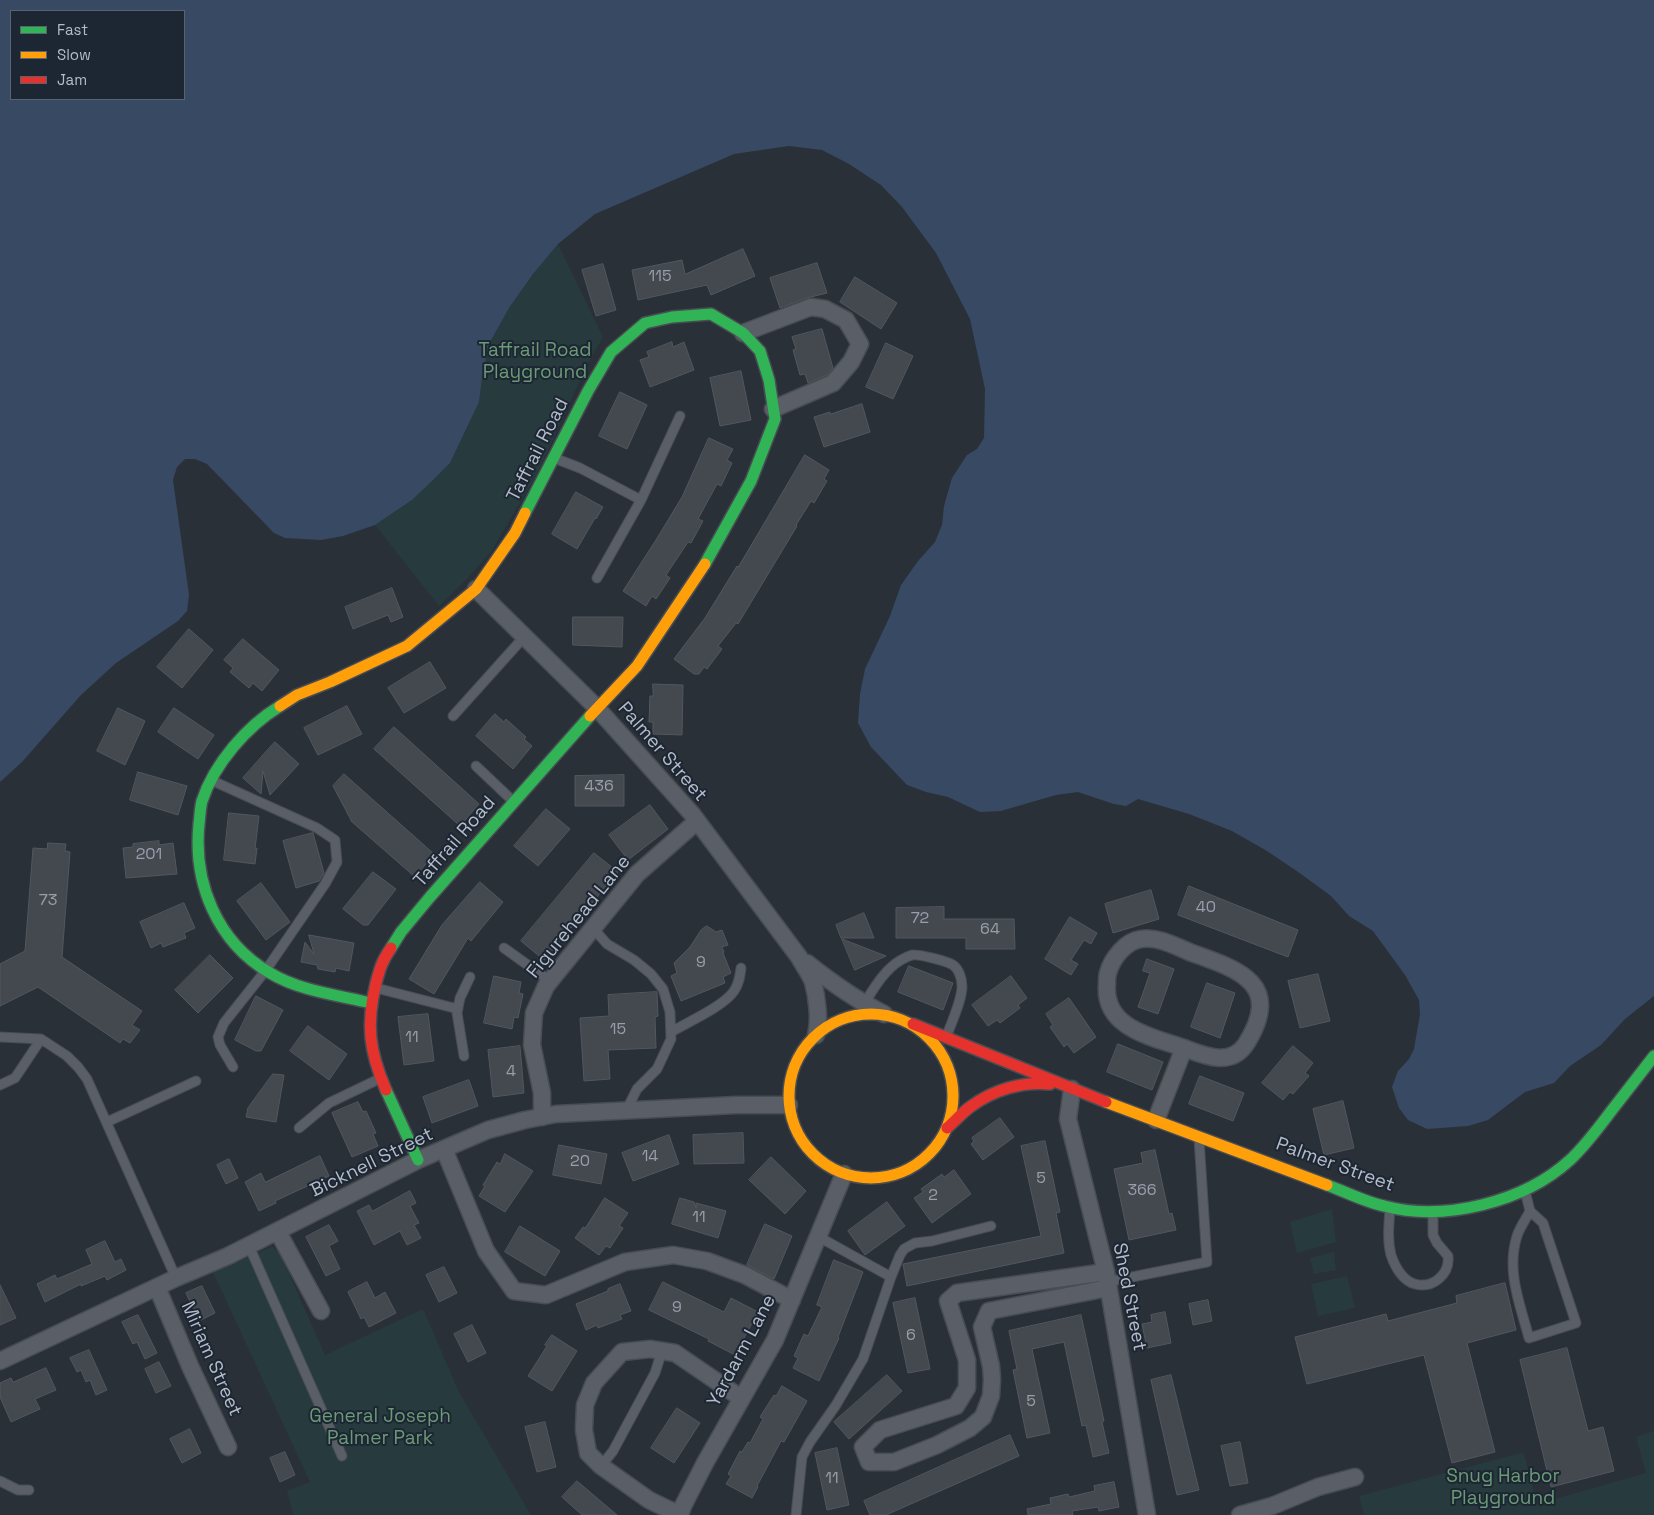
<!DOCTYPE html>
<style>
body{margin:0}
#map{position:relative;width:1654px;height:1515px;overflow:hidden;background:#2a3038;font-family:"Space Grotesk",sans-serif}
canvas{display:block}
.legend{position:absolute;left:10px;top:10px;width:175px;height:90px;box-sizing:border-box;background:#1d2633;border:1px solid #59626f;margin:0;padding:6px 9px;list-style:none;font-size:15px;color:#b4bcc9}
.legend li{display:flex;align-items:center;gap:10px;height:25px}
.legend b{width:25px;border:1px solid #59626f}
</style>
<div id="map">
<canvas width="1654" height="1515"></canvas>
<ul class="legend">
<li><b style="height:6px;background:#30b455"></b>Fast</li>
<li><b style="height:6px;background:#ff9f0a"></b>Slow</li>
<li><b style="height:6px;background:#e5322d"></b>Jam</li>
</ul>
</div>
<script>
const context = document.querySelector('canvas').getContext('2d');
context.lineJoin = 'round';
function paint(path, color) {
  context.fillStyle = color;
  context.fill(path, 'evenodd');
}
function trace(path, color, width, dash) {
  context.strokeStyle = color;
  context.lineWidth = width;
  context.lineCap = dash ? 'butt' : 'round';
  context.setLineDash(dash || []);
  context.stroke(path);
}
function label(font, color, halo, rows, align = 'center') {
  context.font = font + ' "Space Grotesk",sans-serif';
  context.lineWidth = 4;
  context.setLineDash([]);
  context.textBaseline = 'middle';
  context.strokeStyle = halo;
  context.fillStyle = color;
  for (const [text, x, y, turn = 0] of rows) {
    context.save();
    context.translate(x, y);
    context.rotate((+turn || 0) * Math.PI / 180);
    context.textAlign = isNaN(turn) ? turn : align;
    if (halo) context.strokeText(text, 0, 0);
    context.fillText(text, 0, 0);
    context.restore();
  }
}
const green = new Path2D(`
 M558 244 603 337 588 363 537 474 491 552 467 579 439 606 375 525 412 500 450 463 479 402 482 378 489 344 509 308 533 274Z
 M1332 1209 1336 1242 1297 1253 1290 1222Z
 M271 1247 274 1248 280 1253 325 1355 423 1309 459 1392 531 1515H293L287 1491 310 1482 213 1272Z
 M1334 1252 1336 1270 1314 1274 1310 1258Z
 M1347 1276 1355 1308 1318 1316 1311 1284Z
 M1654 1431V1515H1364L1359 1496 1521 1453 1524 1454 1537 1504 1646 1473 1636 1437Z`);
const water = new Path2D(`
 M0 0H1654V996L1625 1019 1601 1045 1570 1066 1554 1083 1525 1092 1488 1120 1468 1126 1427 1129 1408 1120 1399 1108 1392 1087 1398 1071 1409 1059 1414 1049 1420 1014 1419 1000 1405 975 1373 931 1349 916 1331 896 1301 874 1267 851 1232 831 1189 814 1138 799 1126 806 1114 804 1078 792 1056 795 1001 811 980 812 948 797 926 792 907 785 871 747 858 723 860 694 865 669 890 616 901 585 918 561 935 542 942 525 944 506 952 478 967 455 977 449 984 438 985 389 970 319 936 253 902 207 881 185 849 164 822 150 789 146 734 154 595 214 558 244 533 274 509 308 489 344 482 378 479 402 450 463 433 480 412 500 375 525 343 536 321 540 285 538 274 533 207 464 195 459H185L177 467 173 480 189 595 187 611 178 621 116 663 81 695 22 762 0 782ZM11 11H184V99H11Z`);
const building = new Path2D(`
 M743 249 755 276 711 295 707 285 638 300 632 270 682 260 685 274Z
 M817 263 827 293 807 298 780 308 770 278Z
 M603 264 616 310 596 316 582 270Z
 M855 277 897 303 881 329 840 302Z
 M822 329 833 368 827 375 808 383 805 374 800 375 793 350 796 349 792 337Z
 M672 342 673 347 684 342 694 370 650 387 640 360 649 357 647 352Z
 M886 343 913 356 893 399 866 387Z
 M741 371 751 420 720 426 710 378Z
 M620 392 647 405 627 449 599 436Z
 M862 404 870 432 824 447 814 417 830 412V414Z
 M709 438 733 449 727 460 732 463 721 486 717 484 698 519 703 521 691 543 688 542 666 575 670 578 656 599 652 596 646 606 623 591 656 540 682 497Z
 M805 455 829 470 824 479 827 481 814 503 811 501 796 525 797 526 738 624 736 623 718 646 722 649 707 669 704 667 699 674H694L674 659 705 618 737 566 738 567Z
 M576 492 603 507 596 519 595 518 577 549 552 534Z
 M392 588 403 617 391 622 388 615 353 629 345 607Z
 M573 617H623L622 647 573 645Z
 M189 629 213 650 182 688 157 667Z
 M243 639 279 670 262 691 253 683 249 688 230 672 233 668 224 660Z
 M430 662 446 688 404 713 388 688Z
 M653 684 683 685 682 735 653 734V722H649L650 696H653Z
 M347 706 362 734 318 755 304 728Z
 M118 708 145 721 125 765 97 751Z
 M174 708 214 735 198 759 158 732Z
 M495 714 504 722 506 719 526 737 524 739 532 746 513 769 476 736Z
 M394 727 479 804 460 826 374 749Z
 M275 742 299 764 270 795 263 771 261 794 243 778Z
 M138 772 187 786 178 815 130 800Z
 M344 774 434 854 415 877 351 821V820L333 786Z
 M624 775V806H575V776Z
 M650 805 668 829 628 860 609 835Z
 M546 809 570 829 538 866 514 846Z
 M229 813 259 816 255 849 257 848 255 864 224 860Z
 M313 833 324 873 319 881 296 888 283 841Z
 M159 841V845L173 843 177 874 126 878 123 848 133 847V844Z
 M48 843 66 844 65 851 70 852 62 957 142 1011 132 1025 140 1030 130 1043 123 1039 120 1043 38 987 0 1006V964L25 951 33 848 47 849Z
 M594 853 618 872 544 960 521 941Z
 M373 872 396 889 368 925H363L343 909Z
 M480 882 503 902 471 941 468 938 434 994 409 979 442 925Z
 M261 883 290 922 266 940 237 901Z
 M1189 886 1298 930 1288 957 1178 915Z
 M1151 890 1159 919 1113 933 1105 904Z
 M184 903 195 928 184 933 186 938 163 947 161 943 151 948 140 922Z
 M944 907V919H1014L1015 949H966V938H896V908Z
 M864 913 874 938H841L836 925Z
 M1070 917 1097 933 1091 944 1084 940 1071 960 1078 964 1071 975 1045 959Z
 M707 926 716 932 722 930 728 945 722 947 724 952 723 953 731 973 723 977 725 983 681 1001 671 976 677 973 674 963 690 947 701 930Z
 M309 935 354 943 349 971 336 968 335 972 318 969 317 965 301 962 305 942 314 954Z
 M842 939 886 956 855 970Z
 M210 955 233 978 198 1013 175 990Z
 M1147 959 1174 969 1158 1014 1138 1007 1150 973 1143 971Z
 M909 966 953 983 943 1010 898 992Z
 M1318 974 1330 1021 1300 1028 1288 981Z
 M494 976 521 982 519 993 523 994 518 1018 514 1017 512 1029 484 1023Z
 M1011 976 1027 998 1018 1005 1020 1008 1000 1023 997 1020 988 1026 972 1005Z
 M1207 983 1235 993 1220 1038 1191 1027Z
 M657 992 658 1016 655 1017 656 1048 608 1050 610 1079 584 1081 580 1018 609 1016 608 995Z
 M256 996 283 1010 261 1051H256L235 1040Z
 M1069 998 1096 1037 1074 1053 1067 1044 1064 1047 1050 1027 1053 1025 1046 1014Z
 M428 1014 434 1061 404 1065 398 1017Z
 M308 1026 347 1054 329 1080 290 1051Z
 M1118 1044 1163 1062 1152 1090 1107 1072Z
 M520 1046 524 1093 493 1097 488 1050Z
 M1293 1046 1313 1063 1305 1073 1309 1076 1293 1094 1290 1092 1283 1100 1262 1083Z
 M273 1074 284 1075 276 1122 246 1117 248 1108Z
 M1200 1076 1244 1093 1233 1121 1189 1104Z
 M469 1080 478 1106 432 1123 423 1097Z
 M1343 1101 1354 1148 1324 1155 1313 1109Z
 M358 1102 363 1112 366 1111 376 1133 373 1134 378 1146 352 1157 332 1113Z
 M1000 1118 1014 1137 983 1160 971 1144 974 1141 972 1138Z
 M743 1133 744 1163 694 1164 693 1135Z
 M669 1135 679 1164 633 1181 622 1153Z
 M1045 1141 1060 1212 1056 1213 1064 1253 907 1286 903 1264 1041 1236 1021 1146Z
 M559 1145 607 1154 601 1184 553 1175Z
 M1155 1150 1169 1214 1172 1213 1176 1230 1129 1240 1114 1169 1143 1163 1141 1153Z
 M505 1154 533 1171 505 1212 479 1196 485 1186 483 1185 497 1162 500 1164Z
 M320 1156 329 1176 275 1201 276 1203 259 1211 245 1182 261 1173 265 1182Z
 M771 1157 806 1191 785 1214 749 1180Z
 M229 1159 238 1178 226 1184 217 1165Z
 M954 1170 971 1194 932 1223 914 1198 923 1192 921 1189 942 1174 944 1177Z
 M410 1191 416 1203 410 1206 419 1223 414 1225 421 1238 407 1245 400 1231 374 1245 357 1211 369 1205 372 1211Z
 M605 1198 628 1213 619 1226 623 1228 610 1248 606 1246 599 1255 575 1238 583 1227 585 1228Z
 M680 1198 694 1202 696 1208V1203L726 1211 718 1238 672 1224Z
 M887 1202 905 1226 865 1255 848 1231Z
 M765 1224 792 1236 774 1279 747 1265Z
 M329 1225 338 1241 329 1246 340 1269 326 1276 306 1237Z
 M520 1226 560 1251 545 1276 505 1252Z
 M105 1241 115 1262 121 1259 126 1270 107 1280 105 1276 81 1286V1284L45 1302 37 1284 55 1275 57 1279 92 1264 86 1250Z
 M834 1260 863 1272 838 1337 839 1338 819 1381 793 1368 798 1358 794 1356 804 1334 808 1336 822 1307 817 1305Z
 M444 1267 457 1293 439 1302 426 1275Z
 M367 1282 375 1298 385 1292 396 1313 369 1327 364 1317 361 1319 348 1292Z
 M663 1282 724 1312 731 1298 758 1312 735 1355 708 1341 709 1339 649 1310Z
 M1505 1283 1516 1330 1467 1343 1495 1452 1452 1463 1424 1355 1307 1384 1295 1337 1386 1314 1388 1321 1457 1303 1456 1296Z
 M620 1284 631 1311 620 1315 622 1319 598 1328 597 1325 586 1330 576 1304 608 1291V1289Z
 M0 1285 16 1318 0 1325Z
 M202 1286 215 1313 199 1321 186 1293Z
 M915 1298 930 1369 908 1373 893 1303Z
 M1208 1300 1212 1321 1193 1325 1189 1304Z
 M1165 1312 1171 1343 1147 1348 1142 1324 1152 1322 1151 1315Z
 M138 1315 157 1353 145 1359 137 1342 133 1344 122 1322Z
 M1081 1315 1104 1421 1102 1422 1109 1453 1093 1457 1086 1425 1082 1426 1064 1342 1032 1349 1050 1433 1027 1438 1013 1370 1017 1369 1009 1331Z
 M472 1325 486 1353 468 1362 454 1334Z
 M552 1335 577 1351 552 1391 528 1376 547 1346 545 1345Z
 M1567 1348 1588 1431 1603 1427 1614 1471 1551 1487 1520 1360Z
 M89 1350 107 1390 96 1395 90 1380 86 1382 81 1370 77 1372 70 1358Z
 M159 1362 171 1386 156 1393 145 1369Z
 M46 1368 56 1390 35 1399 40 1409 11 1422 0 1397V1383L11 1378 13 1382Z
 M887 1375 902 1391 849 1439 834 1422Z
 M1171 1375 1199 1490 1177 1495 1151 1380Z
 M782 1386 807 1401 784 1442 781 1441 757 1486 758 1487 752 1498 726 1484 731 1476 728 1474 740 1451 742 1452 748 1442 750 1443 763 1419 760 1417 774 1395 776 1396Z
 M677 1408 700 1423 674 1463 651 1448Z
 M545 1422 556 1467 537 1472 525 1427Z
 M190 1429 201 1453 182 1463 170 1439Z
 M1010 1435 1019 1456 886 1515H870L864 1501Z
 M1240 1442 1248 1483 1230 1486 1221 1446Z
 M837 1448 849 1505 827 1510 815 1453Z
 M285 1452 295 1475 280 1482 270 1458Z
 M577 1481 617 1515H582L562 1497Z
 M1114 1482 1119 1507 1099 1511 1098 1507 1072 1511 1073 1515H1028L1027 1509 1051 1504 1050 1498 1068 1494 1069 1497 1095 1491 1094 1486Z`);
const lane = new Path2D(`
 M554 458 580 468 641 500
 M597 578 641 500 680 416
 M453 716 524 637
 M476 766 514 802
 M213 781 317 828 335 840 337 862 325 884 266 970 224 1023 218 1037 220 1045 233 1067
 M593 928 607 944 634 960 651 974 663 989 670 1012 671 1039 657 1069 637 1089 626 1111
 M504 948 550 981
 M376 988 458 1009
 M864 1004C874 988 885 969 901 960 904 958 909 956 912 955 919 954 947 961 953 965 959 969 962 979 962 986 962 1001 951 1023 946 1038
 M671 1032C688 1022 724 1006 734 991 739 984 740 976 741 968
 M0 1037 41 1039 67 1056 78 1067 87 1079 176 1278
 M464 1056 457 1013 460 998 470 977
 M0 1085 15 1078 41 1039
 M107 1122 196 1081
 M299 1128 329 1103 381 1078
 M1525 1191 1530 1211C1526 1219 1520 1227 1517 1236 1506 1271 1520 1304 1529 1338L1576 1323 1543 1223 1530 1211
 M1390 1208C1389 1224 1387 1240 1391 1255 1395 1267 1403 1281 1415 1284 1433 1289 1450 1274 1448 1256L1437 1243 1433 1235V1212
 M819 1237 891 1277
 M249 1246 342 1456
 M1107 1282 1207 1262 1199 1139
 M601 1466 613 1451 655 1373 662 1351
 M0 1481 18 1490H29
 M796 1515 802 1457 810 1442 836 1405 863 1359 891 1277 900 1255 904 1249 915 1243 932 1241 991 1226`);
const street = new Path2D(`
 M743 333 811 307 825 309 846 320 860 344 851 362 833 383 773 409
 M476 589 597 708 692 814 799 957C803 965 810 974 813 982 817 997 820 1020 816 1035
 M807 963C832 983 856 1000 884 1014
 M1072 1089 1068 1119 1106 1272 1147 1515
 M542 1117V1093L532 1045 534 1013 546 986 637 874 696 822
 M1156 1120 1184 1048C1152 1037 1103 1028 1107 984 1107 981 1107 976 1108 973 1112 958 1126 941 1141 939 1158 936 1177 947 1192 953 1241 970 1283 985 1246 1044 1231 1067 1205 1056 1184 1048
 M444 1149 486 1251 514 1291 546 1295 625 1262 673 1255 707 1261 745 1275 792 1300
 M278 1232 321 1311
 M1106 1272 957 1293 948 1301 967 1360V1388L956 1406 880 1430 863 1447 869 1462H894L937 1445 970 1428 983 1417 991 1396 992 1379 991 1366 982 1327 989 1311 1108 1288
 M157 1287 190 1366 228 1447
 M0 1361 176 1278 228 1256 418 1160 488 1130 525 1120 556 1114 736 1105H789
 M680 1515 683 1506 705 1463 775 1340 844 1174
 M680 1515 649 1500 601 1466 588 1453 584 1430 585 1405 594 1383 622 1352 650 1349 675 1353 741 1398
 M1240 1515 1272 1506 1318 1487 1355 1477`);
const fast = new Path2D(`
 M525 513 588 391 611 352 645 323 672 317 711 314 743 333 760 351 769 380 775 419 751 481 705 564
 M280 706C247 726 214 764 202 801 200 808 200 817 199 824 193 883 217 942 270 973 300 991 337 995 371 1003
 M391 948 401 932 430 897 590 716
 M386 1090 418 1160
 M1327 1185C1346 1192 1365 1202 1384 1206 1445 1222 1524 1202 1570 1160 1586 1145 1599 1127 1612 1110 1626 1092 1640 1074 1654 1056`);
const slow = new Path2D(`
 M280 706 297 695 330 682 407 646 476 589 515 533 525 513
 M590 716 637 666 705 564
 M789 1096a82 82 0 1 1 164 0a82 82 0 1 1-164 0Z
 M1106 1102 1327 1185`);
const jam = new Path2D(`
 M913 1024 1106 1102
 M386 1090C369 1051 366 1024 376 983 380 968 382 961 391 948
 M947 1128C955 1121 962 1113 970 1107 993 1090 1022 1081 1050 1084`);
const numberNames = [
 ["115",660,277],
 ["436",599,787],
 ["201",149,855],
 ["73",48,901],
 ["40",1206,908],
 ["72",920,919],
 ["64",990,930],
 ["9",701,963],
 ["15",618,1030],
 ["11",412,1038],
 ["4",511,1072],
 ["14",650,1157],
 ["20",580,1162],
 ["5",1041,1179],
 ["366",1142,1191],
 ["2",933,1196],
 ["11",699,1218],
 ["9",677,1308],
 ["6",911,1336],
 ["5",1031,1402],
 ["11",832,1479]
];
const parkNames = [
 ["Taffrail Road",535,351],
 ["Playground",535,373],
 ["General Joseph",380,1417],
 ["Palmer Park",380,1439],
 ["Snug Harbor",1503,1477],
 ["Playground",1503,1499]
];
const streetNames = [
 ["Taffrail Road",538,450,-63],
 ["Palmer Street",662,752,49],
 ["Taffrail Road",455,842,-49],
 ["Figurehead Lane",579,917,-51],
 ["Bicknell Street",372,1163,-26],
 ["Palmer Street",1335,1165,20],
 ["Shed Street",1129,1297,79],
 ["Yardarm Lane",742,1351,-62],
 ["Miriam Street",211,1359,66]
];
paint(green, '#273a3e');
paint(water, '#384963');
paint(building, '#444950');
trace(building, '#52575f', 1);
trace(lane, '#484c53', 11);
trace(street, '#484c53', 19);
trace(fast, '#484c53', 14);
trace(slow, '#484c53', 14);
trace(jam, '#484c53', 14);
trace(lane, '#5a5e66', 9);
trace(street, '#5a5e66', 16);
trace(fast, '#30b455', 11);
trace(slow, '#ff9f0a', 11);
trace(jam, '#e5322d', 11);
label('16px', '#989fab', null, numberNames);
label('19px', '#6b9a76', '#1d2633', parkNames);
label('19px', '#b4bcc9', '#1d2633', streetNames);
</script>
